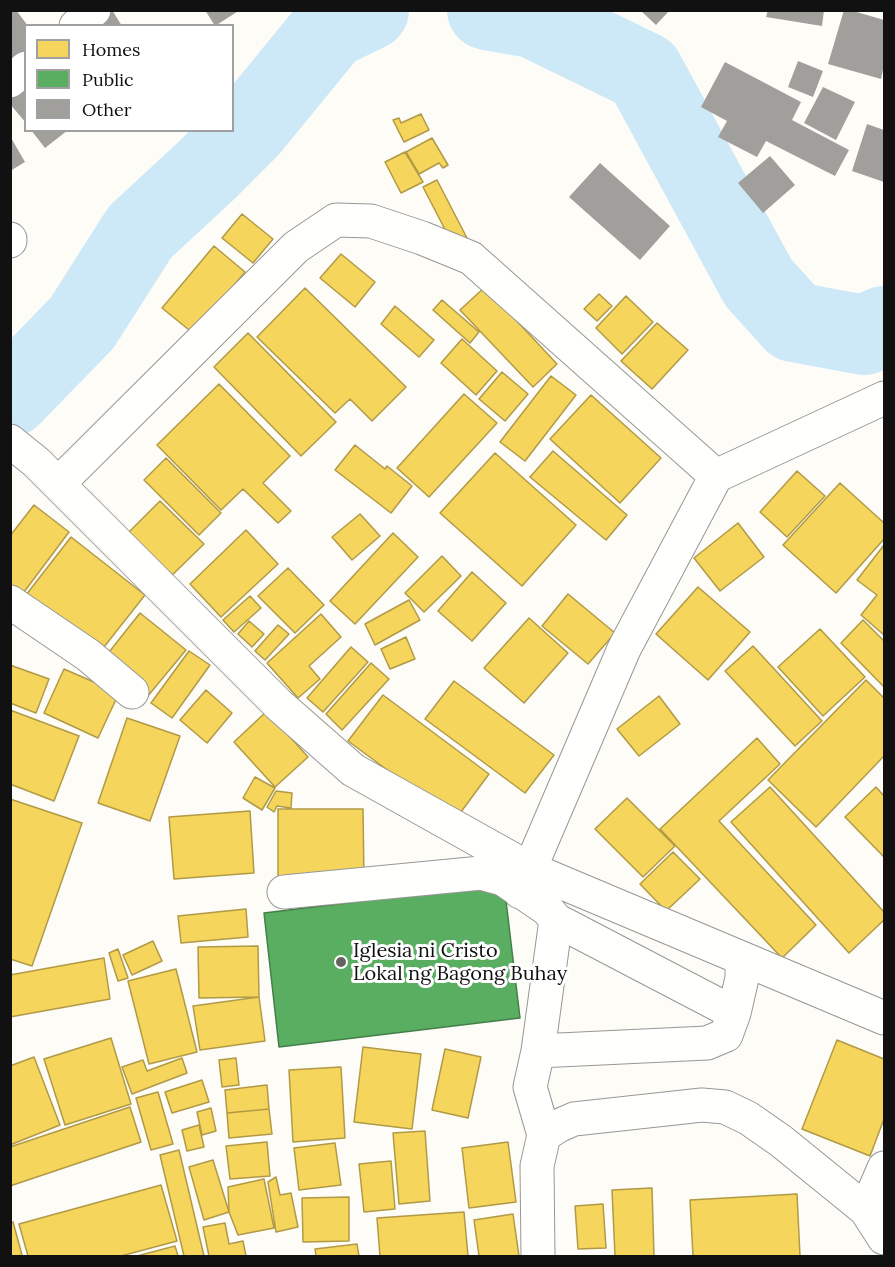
<!DOCTYPE html>
<style>
body{margin:0}
#map{position:relative;width:895px;height:1267px;overflow:hidden;background:#fdfcf7;font-family:Lora,serif}
canvas{display:block}
.frame{position:absolute;inset:0;border:12px solid #111;pointer-events:none}
.legend{position:absolute;left:24px;top:24px;width:210px;height:108px;box-sizing:border-box;background:#fff;border:2px solid #a0a0a0;margin:0;padding:8px 10px;list-style:none;font-size:18px;color:#111}
.legend li{display:flex;align-items:center;gap:12px;height:30px}
.legend b{width:30px;border:2px solid #a0a0a0}
</style>
<div id="map">
<canvas width="895" height="1267"></canvas>
<div class="frame"></div>
<ul class="legend">
<li><b style="height:16px;background:#f6d55c"></b>Homes</li>
<li><b style="height:16px;background:#5aae61"></b>Public</li>
<li><b style="height:16px;background:#a19f9c"></b>Other</li>
</ul>
</div>
<script>
const context = document.querySelector('canvas').getContext('2d');
context.lineJoin = 'round';
function paint(path, color) {
  context.fillStyle = color;
  context.fill(path, 'evenodd');
}
function trace(path, color, width, dash) {
  context.strokeStyle = color;
  context.lineWidth = width;
  context.lineCap = dash ? 'butt' : 'round';
  context.setLineDash(dash || []);
  context.stroke(path);
}
function label(font, color, halo, rows, align = 'center') {
  context.font = font + ' Lora,serif';
  context.lineWidth = 6;
  context.setLineDash([]);
  context.textBaseline = 'middle';
  context.strokeStyle = halo;
  context.fillStyle = color;
  for (const [text, x, y, turn = 0] of rows) {
    context.save();
    context.translate(x, y);
    context.rotate((+turn || 0) * Math.PI / 180);
    context.textAlign = isNaN(turn) ? turn : align;
    if (halo) context.strokeText(text, 0, 0);
    context.fillText(text, 0, 0);
    context.restore();
  }
}
const homes = new Path2D(`
 M421 114 429 130 404 142 393 120 399 118 401 123Z
 M432 138 448 165 443 168 439 163 419 174 406 152Z
 M405 152 423 182 401 193 385 162Z
 M437 180 467 238 453 245 423 187Z
 M242 214 273 239 253 263 222 238Z
 M214 246 245 272 194 334 162 308Z
 M341 254 375 282 355 307 320 278Z
 M485 287 557 364 533 387 460 310Z
 M305 288 406 387 372 421 350 399 335 413 257 337Z
 M599 294 612 306 597 321 584 309Z
 M626 296 653 322 622 354 596 328Z
 M442 300 479 332 470 343 433 310Z
 M395 306 434 340 419 357 381 324Z
 M657 323 688 350 652 389 621 361Z
 M248 333 336 422 301 456 214 367Z
 M462 339 497 371 476 395 441 363Z
 M502 372 528 394 505 421 479 399Z
 M551 376 576 395 525 461 500 442Z
 M219 384 290 456 263 483 291 511 278 523 243 489 221 510 157 445Z
 M464 394 497 423 429 497 397 468Z
 M591 395 661 458 620 503 550 439Z
 M355 445 385 469 387 466 412 486 391 513 335 470Z
 M553 451 627 515 606 540 530 477Z
 M495 453 576 525 522 586 440 513Z
 M166 458 221 513 199 535 144 480Z
 M797 471 825 496 787 537 760 512Z
 M840 483 884 523V539L836 593 783 545Z
 M160 501 204 544 165 582 122 539Z
 M34 505 69 532 21 596 10 589V536Z
 M360 514 380 536 352 560 332 537Z
 M738 523 764 557 720 591 694 558Z
 M246 530 278 564 221 617 190 584Z
 M393 533 418 557 355 624 330 601Z
 M71 537 145 595 100 652 26 595Z
 M884 545V635L861 615 877 595 857 580Z
 M442 556 461 576 424 612 405 593Z
 M288 568 324 605 295 633 258 596Z
 M472 572 506 603 472 641 438 611Z
 M698 587 750 632 708 680 656 634Z
 M568 594 615 633 588 664 542 626Z
 M250 596 261 608 234 632 223 620Z
 M409 600 420 620 375 645 365 624Z
 M140 613 186 650 147 697 102 661Z
 M321 614 341 637 309 666 320 679 298 698 267 663Z
 M529 618 568 653 524 703 484 668Z
 M863 620 884 641V687L841 643Z
 M249 621 264 634 252 647 238 634Z
 M278 625 289 634 265 660 255 651Z
 M820 629 865 677 823 716 778 667Z
 M406 637 415 659 390 669 381 649Z
 M753 646 822 721 795 746 725 671Z
 M351 647 368 662 323 712 307 698Z
 M189 651 210 665 172 718 151 703Z
 M371 663 389 679 342 730 326 714Z
 M10 665 49 679 36 713 10 703Z
 M64 669 119 693 98 738 44 713Z
 M866 680 884 698V756L816 827 768 780Z
 M454 681 554 755 525 793 425 719Z
 M206 690 232 713 207 743 180 720Z
 M383 695 489 774 455 820 348 741Z
 M659 696 680 724 639 756 617 729Z
 M10 710 79 736 54 801 10 784Z
 M267 711 308 757 275 787 234 742Z
 M127 718 180 736 150 821 98 803Z
 M757 738 780 764 719 821 816 925 782 958 660 829Z
 M255 777 275 788 262 810 243 798Z
 M770 787 884 912V920L849 953 731 822Z
 M876 787 884 796V857L845 817Z
 M276 791 292 793 291 808 277 806 274 812 267 807Z
 M627 798 675 846 643 877 595 829Z
 M10 799 82 823 32 966 10 959Z
 M278 809H363L364 880H278Z
 M250 811 254 873 174 879 169 817Z
 M673 852 700 879 666 911 640 884Z
 M246 909 248 937 181 943 178 916Z
 M153 941 162 961 132 975 123 955Z
 M258 946 259 997 199 998 198 947Z
 M118 949 128 978 118 981 109 953Z
 M104 958 110 999 10 1017V975Z
 M176 969 197 1052 149 1064 128 981Z
 M259 997 265 1041 200 1050 193 1006Z
 M111 1038 131 1104 65 1125 44 1059Z
 M837 1040 884 1059V1119L870 1156 802 1129Z
 M363 1047 421 1054 412 1129 354 1122Z
 M445 1049 481 1057 468 1118 432 1110Z
 M34 1057 60 1125 10 1145V1066Z
 M182 1058 187 1073 132 1094 122 1067 143 1060 147 1071Z
 M236 1058 239 1085 222 1087 219 1060Z
 M341 1067 345 1138 293 1142 289 1070Z
 M202 1080 209 1102 172 1113 165 1092Z
 M267 1085 269 1109 227 1113 225 1090Z
 M158 1092 173 1144 151 1150 136 1098Z
 M130 1107 141 1142 10 1186V1147Z
 M211 1108 216 1131 202 1135 197 1112Z
 M269 1109 272 1134 229 1138 227 1113Z
 M199 1125 204 1147 187 1151 182 1130Z
 M425 1131 430 1201 399 1204 393 1133Z
 M267 1142 270 1176 230 1179 226 1146Z
 M508 1142 516 1202 469 1208 462 1148Z
 M335 1143 341 1185 299 1190 294 1148Z
 M179 1150 204 1256H184L160 1155Z
 M213 1160 229 1212 204 1220 189 1167Z
 M391 1161 395 1209 364 1212 359 1164Z
 M276 1177 280 1195 291 1193 298 1227 276 1232 268 1182Z
 M264 1179 274 1228 238 1235 229 1212 228 1187Z
 M161 1185 177 1241 121 1256H28L19 1224Z
 M652 1188 654 1256H615L612 1190Z
 M797 1194 800 1256H693L690 1200Z
 M349 1197V1241L303 1242 302 1198Z
 M603 1204 606 1248 578 1249 575 1206Z
 M464 1212 468 1256H380L377 1218Z
 M513 1214 519 1256H479L474 1220Z
 M13 1222 22 1255 18 1256H10V1223Z
 M225 1223 229 1244 243 1241 246 1256H209L203 1227Z
 M357 1244 359 1256H316L315 1249Z
 M175 1246 178 1256H137Z`);
const public = new Path2D(`
 M504 884 520 1018 279 1047 264 913Z`);
const river = new Path2D(`
 M487 10 533 18 644 72 758 282 794 322 864 335 884 326
 M10 397 82 323 140 232 207 170 249 128 330 29 369 10`);
const building = new Path2D(`
 M10 10H16L28 26H26V59L10 67Z
 M101 10H112L122 26H80Z
 M205 10H240L215 26Z
 M640 10H670L656 25Z
 M768 10H824L822 26 766 17Z
 M844 10H850L884 20V65L881 79 828 64Z
 M798 61 823 71 813 97 788 87Z
 M725 62 801 102 792 120 849 150 835 176 766 141 757 157 718 137 727 121 701 107Z
 M26 78V123L10 104V90Z
 M823 87 855 102 836 140 804 123Z
 M867 124 884 130V182L852 171Z
 M31 130H68L45 148Z
 M10 136 25 162 10 171Z
 M770 156 795 185 763 213 738 183Z
 M600 163 670 226 640 260 569 197Z`);
const minor = new Path2D(`
 M76 26 94 10
 M10 81 26 68
 M10 239V241
 M10 441 36 462 279 705 353 770 530 869 884 1018
 M58 484 296 247 336 220 371 221 422 238 471 258 716 476
 M10 602 88 655 132 692
 M284 892 481 873 503 879 547 909 556 920 538 1051
 M520 892 624 649 716 476 884 398
 M734 1013 742 978V959
 M544 1135 558 1126 574 1119 702 1105 725 1107 748 1118 781 1141 866 1210 884 1238
 M866 1210 884 1168
 M538 1256 537 1166 544 1135 530 1087 538 1051 707 1043 726 1035 734 1013 556 920`);
const markers = [
 [341,962,6,"#646362"]
];
const poiNames = [
 ["Iglesia ni Cristo",353,951],
 ["Lokal ng Bagong Buhay",353,974]
];
paint(homes, '#f6d55c');
trace(homes, '#b19a46', 1.5);
paint(public, '#5aae61');
trace(public, '#447f49', 1.5);
trace(river, '#cde8f7', 80);
paint(building, '#a19f9c');
trace(minor, '#979795', 35);
trace(minor, '#fffffe', 33);
for (const [x, y, r, color] of markers) {
  const dot = new Path2D();
  dot.arc(x, y, r, 0, 2 * Math.PI);
  context.fillStyle = color;
  context.fill(dot);
  trace(dot, '#fff', 2);
}
label('20px', '#111', '#fff', poiNames, 'left');
</script>
